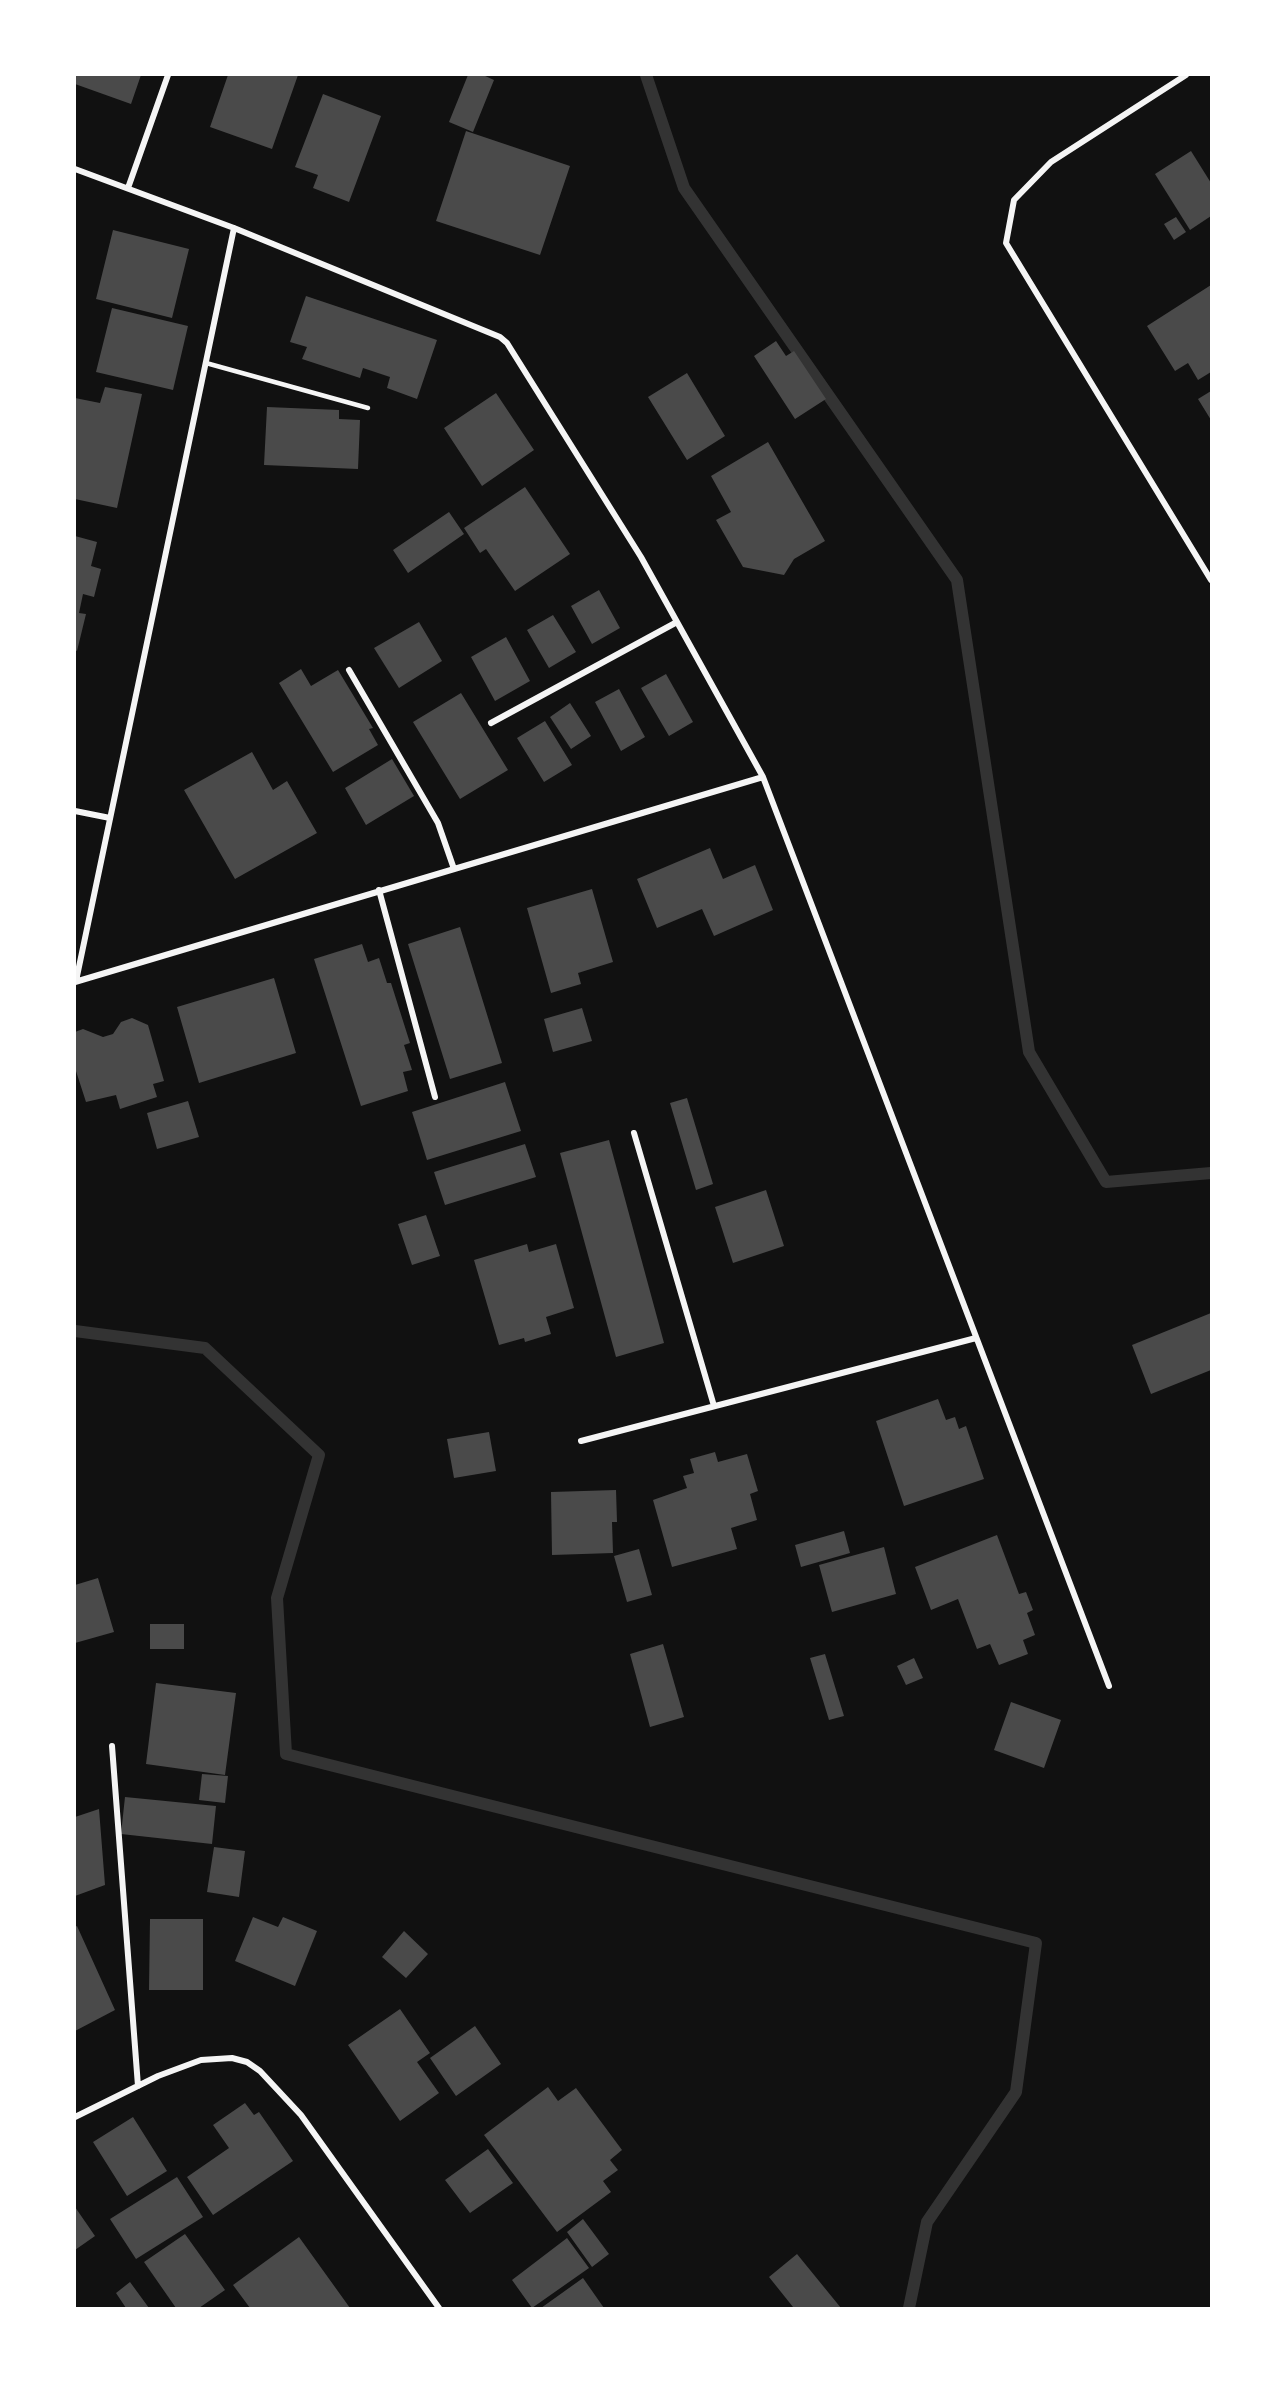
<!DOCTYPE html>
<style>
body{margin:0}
#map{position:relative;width:1286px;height:2383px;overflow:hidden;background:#111;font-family:"Space Grotesk",sans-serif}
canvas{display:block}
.frame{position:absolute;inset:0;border:76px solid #fff;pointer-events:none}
</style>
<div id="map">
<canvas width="1286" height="2383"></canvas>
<div class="frame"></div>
</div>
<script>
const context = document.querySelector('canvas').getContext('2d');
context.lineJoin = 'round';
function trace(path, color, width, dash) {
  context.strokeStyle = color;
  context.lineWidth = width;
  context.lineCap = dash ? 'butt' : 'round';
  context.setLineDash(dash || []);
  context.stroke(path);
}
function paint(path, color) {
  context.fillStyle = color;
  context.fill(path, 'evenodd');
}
const stream = new Path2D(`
 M646 75 684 188 957 580 1029 1052 1106 1182 1211 1173
 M75 1331 205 1348 319 1455 277 1598 286 1754 1036 1943 1016 2092 927 2222 909 2308`);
const building = new Path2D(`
 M75 75H141L131 104 75 84Z
 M228 75H298L272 149 210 127Z
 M468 75H483L494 80 473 132 449 122Z
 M323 94 381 116 349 202 313 188 318 175 295 167Z
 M466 131 570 166 540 255 436 221Z
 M1191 151 1211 183V216L1190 230 1155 174Z
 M1176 217 1186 232 1174 240 1164 224Z
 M113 230 189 249 172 318 96 299Z
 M1211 285V372L1198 380 1188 363 1175 371 1147 326Z
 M306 296 437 340 417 399 387 388 390 377 363 368 360 378 302 359 307 347 290 342Z
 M112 308 188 326 173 390 96 372Z
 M776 341 786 356 794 351 826 399 795 419 754 356Z
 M687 373 725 436 687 460 648 397Z
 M105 387 142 394 117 508 75 499V398L100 403Z
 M1211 391V420L1198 399Z
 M496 393 534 450 482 486 444 428Z
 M267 407 339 410V419L360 420 358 469 264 465Z
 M768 442 825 541 794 559 784 575 743 567 716 520 731 512 711 476Z
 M525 487 570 554 515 591 486 549 480 553 464 528Z
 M449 512 464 534 408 573 393 550Z
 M75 536 97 542 91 566 101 569 94 597 83 594 79 613 86 614 77 651 75 650Z
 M599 590 620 628 592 644 571 606Z
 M553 615 576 652 549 668 527 630Z
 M419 622 442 661 399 688 374 648Z
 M506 637 530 681 495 701 471 657Z
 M301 669 311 686 338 670 373 728 369 729 378 745 333 772 279 683Z
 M666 674 693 722 669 736 641 688Z
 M619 689 645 737 621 751 595 702Z
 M461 693 508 770 460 799 413 722Z
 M570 703 591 736 571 749 550 717Z
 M545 721 572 765 544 782 517 738Z
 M252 752 273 790 287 781 317 833 235 879 184 790Z
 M392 759 414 796 366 825 345 788Z
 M710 848 723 879 755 865 773 910 714 936 702 909 657 928 637 879Z
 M592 889 613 962 578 973 581 984 551 993 527 908Z
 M460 927 502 1063 450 1079 408 944Z
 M362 944 368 962 379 958 387 983H391L410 1043 404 1045 412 1070 403 1072 408 1091 361 1106 314 959Z
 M274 978 296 1053 199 1083 177 1007Z
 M582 1008 592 1041 553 1052 544 1019Z
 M132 1018 148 1025 164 1081 153 1084 157 1097 120 1109 116 1095 86 1102 75 1068V1032L83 1029 103 1037 113 1034 121 1022Z
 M505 1082 521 1131 427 1160 412 1112Z
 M687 1098 713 1184 696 1190 670 1103Z
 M188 1101 199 1137 157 1149 147 1113Z
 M609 1140 664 1343 616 1357 560 1153Z
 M525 1144 536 1177 445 1205 434 1172Z
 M766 1190 784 1246 733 1263 715 1207Z
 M426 1215 440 1256 412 1265 398 1224Z
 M527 1244 529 1252 556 1244 574 1308 546 1317 551 1334 525 1342 524 1338 499 1345 474 1260Z
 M1211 1313V1370L1151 1394 1132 1345Z
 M938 1399 946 1420 955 1417 959 1429 966 1426 984 1479 904 1506 876 1421Z
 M489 1432 496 1471 454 1478 447 1439Z
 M715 1452 718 1462 747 1454 758 1491 750 1494 757 1520 731 1528 737 1549 672 1567 653 1500 687 1488 683 1476 694 1473 690 1459Z
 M616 1490 617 1522H612L613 1553 552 1555 551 1492Z
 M844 1531 850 1553 801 1567 795 1545Z
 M997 1535 1019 1594 1026 1592 1033 1610 1027 1613 1035 1635 1023 1640 1028 1654 999 1665 990 1644 977 1649 958 1599 931 1610 915 1567Z
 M884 1547 896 1594 832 1612 819 1565Z
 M639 1549 652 1595 627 1602 614 1556Z
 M98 1578 114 1632 75 1643V1585Z
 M150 1624H184V1649H150Z
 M663 1644 684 1717 650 1727 630 1654Z
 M825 1654 844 1716 829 1720 810 1658Z
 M914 1658 923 1678 906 1685 897 1666Z
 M156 1683 236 1693 225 1775 146 1764Z
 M1011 1702 1061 1720 1044 1768 994 1750Z
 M202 1774 228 1776 225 1803 199 1800Z
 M125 1797 216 1806 212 1844 121 1834Z
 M99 1809 105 1885 75 1896V1817Z
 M214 1847 245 1851 239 1897 207 1892Z
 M253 1917 278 1927 283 1917 317 1931 295 1986 235 1961Z
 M150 1919H203V1990H149Z
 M77 1926 115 2010 75 2031V1927Z
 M404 1931 428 1954 406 1978 382 1957Z
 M400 2009 430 2053 417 2062 439 2093 400 2121 348 2045Z
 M475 2026 501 2064 456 2096 430 2058Z
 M548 2087 558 2101 576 2088 622 2150 610 2160 618 2170 603 2181 611 2192 557 2232 484 2135Z
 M245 2103 254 2115 259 2112 293 2161 213 2215 187 2177 229 2148 213 2125Z
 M133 2117 167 2171 127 2196 93 2142Z
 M488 2149 513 2183 470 2213 445 2180Z
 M177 2177 203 2217 136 2259 110 2219Z
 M75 2207 95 2236 75 2250Z
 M583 2219 609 2254 592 2267 567 2232Z
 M185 2234 225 2290 199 2308H176L144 2262Z
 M299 2237 350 2308H250L233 2285Z
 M567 2238 589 2268 532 2308 512 2280Z
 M797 2254 841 2308H791L793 2307 769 2277Z
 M583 2278 604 2308H541Z
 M130 2282 149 2308H126L116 2293Z`);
const service = new Path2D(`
 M206 363 368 408`);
const minor = new Path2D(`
 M1186 75 1051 162 1014 200 1006 243 1211 580
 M75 169 234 228 500 337 507 343 641 557 763 777 1109 1686
 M128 188 168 75
 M349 670 438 823 454 869
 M491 723 677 622
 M75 811 110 818
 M379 890 435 1097
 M76 981 234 228
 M75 982 763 777
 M634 1133 714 1406
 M581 1441 976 1338
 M112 1746 138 2086
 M75 2117 158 2076 201 2060 232 2058 247 2062 260 2071 301 2115 439 2308`);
trace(stream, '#333', 12);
paint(building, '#4a4a4a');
trace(service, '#f5f5f5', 4.5);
trace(minor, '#f5f5f5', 6);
</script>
